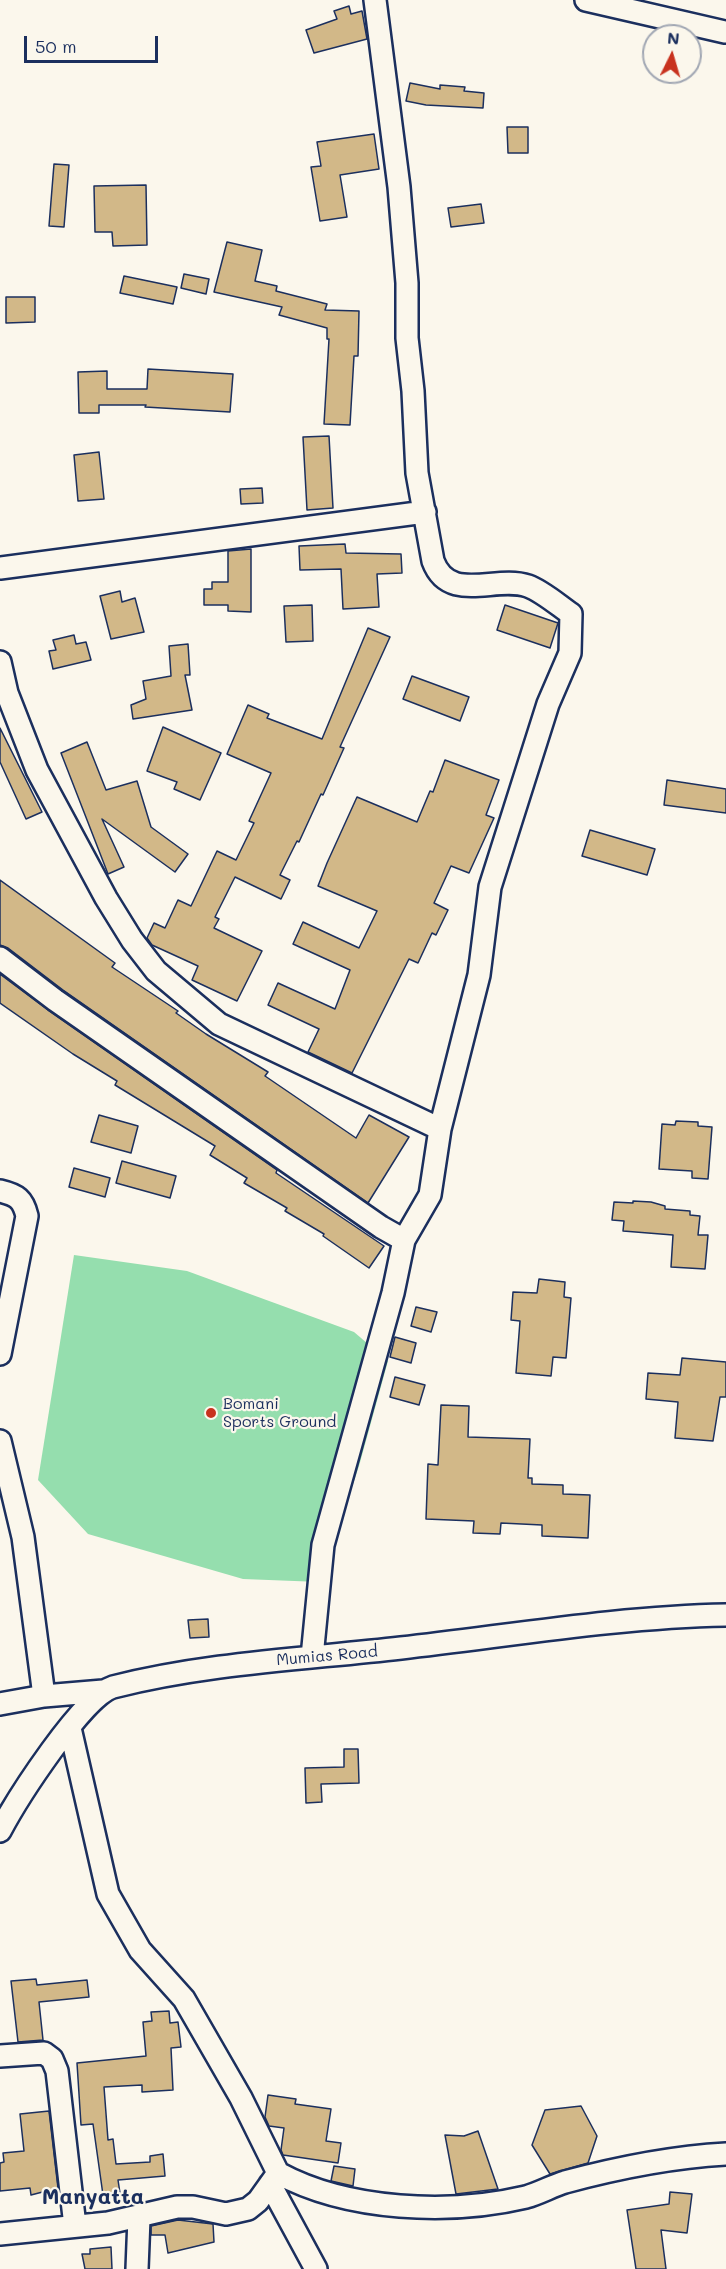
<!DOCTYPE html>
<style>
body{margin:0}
#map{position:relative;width:726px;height:2269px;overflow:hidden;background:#fbf7ec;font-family:Mali,sans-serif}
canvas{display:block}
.north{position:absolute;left:642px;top:24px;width:60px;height:60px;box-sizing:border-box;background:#fbf7ec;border:2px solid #a1a7b3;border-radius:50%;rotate:5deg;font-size:16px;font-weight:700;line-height:24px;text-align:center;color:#1b2f5e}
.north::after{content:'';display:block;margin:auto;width:21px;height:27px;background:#c8321e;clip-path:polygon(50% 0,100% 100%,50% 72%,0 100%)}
.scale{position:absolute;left:24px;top:36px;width:134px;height:27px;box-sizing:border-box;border:3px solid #1b2f5e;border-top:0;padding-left:8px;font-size:18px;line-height:21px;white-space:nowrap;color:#1b2f5e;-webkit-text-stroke:4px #fbf7ec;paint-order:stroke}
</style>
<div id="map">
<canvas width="726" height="2269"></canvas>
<div class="north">N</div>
<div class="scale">50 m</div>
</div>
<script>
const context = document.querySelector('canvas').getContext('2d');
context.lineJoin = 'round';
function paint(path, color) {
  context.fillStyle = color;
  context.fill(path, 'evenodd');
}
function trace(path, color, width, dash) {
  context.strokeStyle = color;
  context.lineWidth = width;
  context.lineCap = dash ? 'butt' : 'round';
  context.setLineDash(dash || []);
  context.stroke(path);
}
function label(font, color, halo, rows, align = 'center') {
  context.font = font + ' Mali,sans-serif';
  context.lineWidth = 4.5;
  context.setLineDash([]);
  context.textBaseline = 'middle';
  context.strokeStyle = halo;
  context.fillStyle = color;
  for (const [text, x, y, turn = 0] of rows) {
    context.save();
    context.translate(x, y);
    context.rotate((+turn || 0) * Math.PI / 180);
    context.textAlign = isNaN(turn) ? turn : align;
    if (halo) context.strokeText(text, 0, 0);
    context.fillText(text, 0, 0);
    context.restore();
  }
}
const green = new Path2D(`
 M74 1255 187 1271 354 1332 388 1361 359 1466 320 1582 243 1579 88 1534 38 1480Z`);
const building = new Path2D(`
 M349 6 351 14 362 11 367 39 314 53 306 30 337 19 334 11Z
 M410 83 440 89V85L465 87 464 91 484 93 483 108 426 105 406 101Z
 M507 127H528V153H508Z
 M374 134 379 169 340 175 347 217 320 221 311 167 321 166 317 142Z
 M54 164 69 165 64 227 49 226Z
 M146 185 147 245 113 246 112 232H95L94 186Z
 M481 204 484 223 451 227 448 208Z
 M227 242 262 250 255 281 277 286 276 291 327 304 325 310 359 311 358 356H354L350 425 324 424 329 339H327V328L279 315 282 307 214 292Z
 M184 274 209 279 206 294 181 288Z
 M124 276 177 287 173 304 120 293Z
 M6 297H35V322L6 323Z
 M148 369 233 374 230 412 145 407 146 405H99V413H79L78 372 107 371V389H147Z
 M329 436 333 508 307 510 303 437Z
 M99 452 104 499 78 501 74 455Z
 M262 488 263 503 241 504 240 489Z
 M345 544 346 553 401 554 402 573 377 574 379 607 343 609 341 569 300 570 299 546Z
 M251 549V612L228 611V605H204V589H212V582H228V551Z
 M120 591 122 602 135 598 144 632 111 639 100 596Z
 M312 605 313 641 286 642 284 606Z
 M505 605 558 623 550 648 497 630Z
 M368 628 390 637 340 747 344 748 323 795 321 794 299 842 297 841 280 875 290 880 281 899 235 877 215 917 219 919 214 928 262 951 237 1001 192 980 198 966 152 945 147 938 154 923 165 928 178 900 191 906 217 851 236 860 254 823 249 821 271 773 227 754 248 705 269 714 267 718 322 739Z
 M74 635 76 644 86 642 91 660 53 669 49 651 56 650 53 640Z
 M188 644 190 675H185L192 710 133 719 131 705 146 699 143 681 171 676 169 646Z
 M412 676 469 697 460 721 403 699Z
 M163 727 221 753 200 800 174 789 177 782 147 771Z
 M0 728 42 812 26 819 0 762Z
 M87 742 106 790 137 781 151 827 188 854 175 872 102 819 124 867 108 874 61 753Z
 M445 760 499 780 486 815 494 818 469 873 451 866 434 903 448 910 436 935 432 933 418 963 409 959 352 1073 308 1052 319 1029 268 1005 278 983 335 1009 350 970 293 944 303 922 359 948 377 911 318 886 327 863 357 797 417 822 430 791 433 792Z
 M667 780 726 789V813L664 805Z
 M590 830 655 849 647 875 582 856Z
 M0 880 115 963 112 967 178 1011 176 1013 206 1034 268 1072 265 1076 356 1138 369 1115 409 1137 368 1203 63 990 8 948 0 945Z
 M0 974 48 1010 277 1170 276 1173 384 1246 369 1268 323 1236 324 1234 285 1211 287 1208 244 1183 247 1178 210 1155 215 1146 115 1085 117 1081 73 1054 0 1003Z
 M99 1115 138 1126 131 1153 91 1142Z
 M676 1121 698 1122V1126L712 1127 708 1179 692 1178V1171L659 1169 662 1124 675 1125Z
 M122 1161 176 1176 170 1198 116 1183Z
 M74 1168 110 1178 105 1197 69 1187Z
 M633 1201 651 1202 665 1206V1209L690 1211V1215L700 1216 698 1235H708L705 1269 671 1267 673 1235 623 1231 624 1221 612 1220 614 1202 633 1203Z
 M539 1279 565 1282 564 1297 571 1298 566 1358 553 1357 551 1376 516 1373 520 1321 511 1320 513 1292 537 1293Z
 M416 1307 437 1312 431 1332 411 1326Z
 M395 1337 416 1343 411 1363 390 1357Z
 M682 1358 726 1362V1397H720L713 1441 675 1438 678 1402 646 1399 648 1373 680 1375Z
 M395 1377 425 1385 419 1405 390 1397Z
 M441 1405 469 1406 468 1437 530 1439 528 1478H532V1484L563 1485V1494L590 1495 588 1538 542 1536V1525L501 1523 500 1534 473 1533 474 1521 426 1519 428 1464 438 1465Z
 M208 1619 209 1637 190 1638 188 1620Z
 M344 1749H358L359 1783 321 1784 322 1802 306 1803 305 1768 344 1767Z
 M36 1979 37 1985 87 1980 89 1997 39 2002 43 2040 18 2042 11 1981Z
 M169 2011 170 2023 178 2022 181 2047 171 2048 173 2090 142 2092V2085L104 2087 108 2140 113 2139 116 2164 150 2162V2156L163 2154 165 2176 118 2180 120 2193 103 2195 93 2124 81 2125 77 2063 146 2056 143 2022 152 2021 151 2012Z
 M268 2095 296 2099 295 2104 331 2109 326 2141 341 2143 338 2163 283 2155 281 2150 284 2128 269 2126 265 2117Z
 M581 2106 597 2136 588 2163 550 2174 532 2145 545 2110Z
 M49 2111 58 2188 31 2195 30 2188 0 2191V2163L4 2162 3 2153 24 2151 20 2114Z
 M478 2131 498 2189 456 2194 445 2135 464 2136Z
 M334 2166 355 2169 353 2186 331 2181Z
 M670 2192 692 2194 687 2233 661 2230 666 2269H636L627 2210 669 2204Z
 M178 2220 213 2224 214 2242 168 2253 165 2235H151V2226Z
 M111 2247 112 2269H85L82 2254H90V2249Z`);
const minor = new Path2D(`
 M586 0 725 32
 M0 568 425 512
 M0 662 7 693 37 770 106 898 132 940 156 971 219 1024 440 1129
 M0 958 55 1000 381 1227 404 1240
 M0 1191C17 1195 23 1199 27 1216L0 1354
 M0 1441 23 1537 44 1696
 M312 1657 323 1545 393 1293 404 1240 430 1195 440 1129 479 975 490 887 548 704 570 653 571 614C558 605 542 591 528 586 495 575 449 604 433 561L417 473 413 391 407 338V283L399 187 375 0
 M0 1704 44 1696 103 1691
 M0 1831C17 1799 82 1697 113 1687 208 1663 305 1659 401 1648 508 1636 618 1617 726 1615
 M0 2056 44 2053 52 2059 57 2071 75 2226
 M278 2173C348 2211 450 2215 526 2197 540 2193 552 2186 565 2182 617 2168 672 2157 726 2154
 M270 2184 316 2269
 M0 2234 108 2223 177 2207H193L226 2214 248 2209 258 2201 278 2173 241 2098 184 1999 140 1950 108 1894 70 1728
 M137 2269 139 2218`);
const markers = [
 [211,1413,6,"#c8321e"]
];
const poiNames = [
 ["Bomani",223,1404],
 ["Sports Ground",223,1422]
];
const streetNames = [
 ["Mumias Road",327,1656,-5]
];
const districtNames = [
 ["Manyatta",93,2197]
];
paint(green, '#95deae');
paint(building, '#d2b888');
trace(building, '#1b2f5e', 1.5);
trace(minor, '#1b2f5e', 26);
trace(minor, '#fbf7ec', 21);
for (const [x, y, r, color] of markers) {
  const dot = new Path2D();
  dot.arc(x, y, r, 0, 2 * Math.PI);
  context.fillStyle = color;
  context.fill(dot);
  trace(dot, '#fbf7ec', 2);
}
label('16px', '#1b2f5e', '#fbf7ec', poiNames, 'left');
label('16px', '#1b2f5e', '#fbf7ec', streetNames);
label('bold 22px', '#1b2f5e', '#fbf7ec', districtNames);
</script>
